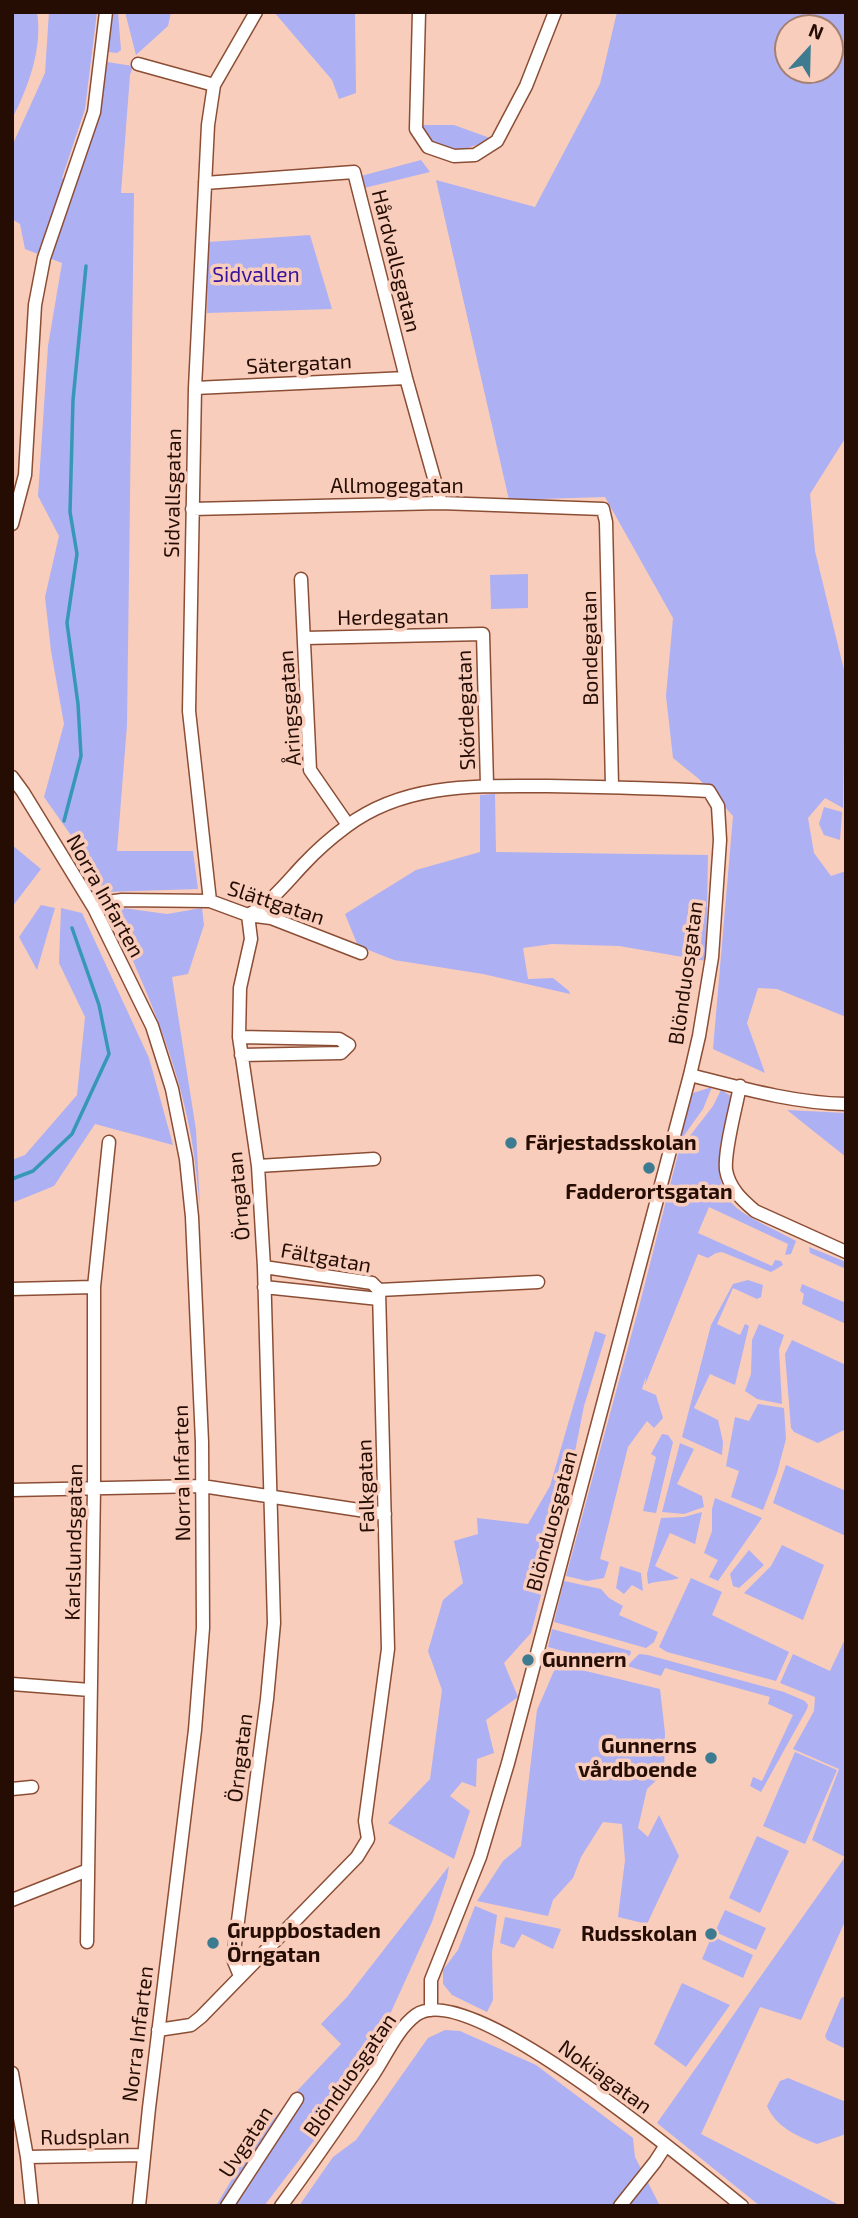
<!DOCTYPE html>
<meta charset="utf-8">
<style>
body{margin:0}
#map{position:relative;width:858px;height:2218px;overflow:hidden;background:#f9cdbc;font-family:"Exo 2",sans-serif}
canvas{display:block}
.frame{position:absolute;inset:0;border:14px solid #250d04;pointer-events:none}
.north{position:absolute;left:774px;top:14px;width:70px;height:70px;box-sizing:border-box;background:#f9cdbc;border:2px solid #a48072;border-radius:50%;rotate:22deg;font-size:19px;font-weight:700;line-height:28px;text-align:center;color:#250d04}
.north::after{content:'';display:block;margin:auto;width:24px;height:32px;background:#3c7b90;clip-path:polygon(50% 0,100% 100%,50% 72%,0 100%)}
</style>
<div id="map">
<canvas width="858" height="2218"></canvas>
<div class="frame"></div>
<div class="north">N</div>
</div>
<script>
const context = document.querySelector('canvas').getContext('2d');
context.lineJoin = 'round';
function paint(path, color) {
  context.fillStyle = color;
  context.fill(path, 'evenodd');
}
function trace(path, color, width, dash) {
  context.strokeStyle = color;
  context.lineWidth = width;
  context.lineCap = dash ? 'butt' : 'round';
  context.setLineDash(dash || []);
  context.stroke(path);
}
function label(font, color, halo, rows, align = 'center') {
  context.font = font + ' "Exo 2",sans-serif';
  context.lineWidth = 7;
  context.setLineDash([]);
  context.textBaseline = 'middle';
  context.strokeStyle = halo;
  context.fillStyle = color;
  for (const [text, x, y, turn = 0] of rows) {
    context.save();
    context.translate(x, y);
    context.rotate((+turn || 0) * Math.PI / 180);
    context.textAlign = isNaN(turn) ? turn : align;
    if (halo) context.strokeText(text, 0, 0);
    context.fillText(text, 0, 0);
    context.restore();
  }
}
const green = new Path2D(`
 M12 12H37C43 48 28 88 12 119Z
 M49 12H97L85 109 62 178 75 188 98 119 107 62 133 66 130 75 121 193H134L127 725 117 851H193L198 889 105 892 87 858 44 797 64 724 51 651 45 597 59 536 38 496 48 346 62 263 25 249 20 224 12 219V146L45 73Z
 M112 12H118L121 50 117 53 108 52Z
 M125 12H171L168 26 136 55Z
 M274 12H355L356 93 339 99 332 80Z
 M617 12H846V437L810 494 815 551 845 674 843 808 825 798 808 818 814 853 831 876 846 871V1017L777 989 758 988 747 1023 765 1073 713 1049 733 816 699 779 673 758 666 696 673 618 605 497 509 500 436 180 535 207 600 84ZM788 28H830V70H788Z
 M419 125H454L490 138C466 154 433 155 419 125Z
 M421 160 430 172 364 188 361 176Z
 M310 235 332 309 207 313 208 242Z
 M528 574V608L491 609 490 575Z
 M495 794 496 852 708 855 706 961 619 946 552 944 523 948 528 979 553 978 569 991 570 994 483 974 394 960 358 946 345 914 416 870 480 852V795Z
 M824 807 842 812 840 840 824 835 819 824Z
 M12 845 41 869 12 907Z
 M41 905 55 908 37 970 19 937Z
 M61 908 82 913 149 1058 173 1145 95 1124 54 1186 12 1203V1160L25 1155 77 1095 85 1017 59 963Z
 M123 908 167 914 202 908 204 925 188 974 172 977 196 1130 200 1207C197 1182 195 1156 190 1131 176 1057 145 986 113 917L114 910Z
 M712 1087 703 1109 678 1144 693 1093Z
 M721 1090 731 1096C724 1132 705 1181 738 1209 752 1220 780 1232 796 1241L791 1254 785 1255 788 1244 709 1207 698 1233 772 1266 775 1260 781 1261 783 1265 771 1272 722 1252 716 1253 708 1258 698 1254 645 1385 646 1376 642 1389 656 1395 663 1418 654 1428 647 1421 628 1447 600 1559 609 1562 604 1578 587 1581 566 1576 640 1303 679 1150 713 1106Z
 M787 1110 846 1113V1157Z
 M809 1247 846 1262V1269L810 1253Z
 M748 1280 763 1285 761 1297 757 1299 733 1288 717 1324 740 1335 745 1324 749 1326 735 1385 710 1374 694 1408 718 1420 723 1442 722 1455 682 1437 711 1325 733 1284Z
 M802 1284 846 1303V1324L802 1304 804 1294 800 1291Z
 M759 1324 784 1335 779 1350 782 1404 757 1399 745 1391 751 1374 752 1340Z
 M595 1331 606 1335 584 1406 563 1512 531 1633 504 1663 518 1697 486 1720 494 1753 477 1759 476 1787 462 1782 450 1796 470 1811 454 1859 388 1823 430 1779 442 1690 428 1651 443 1600 463 1583 454 1541 478 1534 477 1518 528 1524 550 1486Z
 M792 1340 846 1365V1431L844 1430 818 1443 794 1432 791 1428 785 1354Z
 M758 1404 784 1408 786 1439 777 1473 763 1510 731 1497 739 1471 726 1466 735 1417 749 1421Z
 M662 1434 668 1435 673 1442 656 1513 643 1511 656 1457 651 1454Z
 M680 1443 694 1449 677 1484 702 1496 704 1507 684 1514 662 1512Z
 M786 1465 846 1491V1536L773 1503Z
 M715 1498 762 1518 718 1581 709 1577 718 1560 704 1553 712 1531V1509Z
 M702 1512 695 1544 670 1533 655 1566 679 1578C668 1582 659 1580 648 1584L647 1574 661 1518 684 1517Z
 M782 1545 824 1565 803 1620 744 1593 771 1566Z
 M749 1550 764 1565 739 1588 733 1586 730 1574Z
 M620 1566 641 1573 643 1591 632 1585 624 1594 616 1588Z
 M691 1578 722 1592 712 1615 789 1652 776 1681 667 1652 659 1647Z
 M564 1581 601 1589 609 1598 623 1606 619 1615 658 1632 654 1642 646 1648 554 1622Z
 M552 1629 631 1651 630 1655 616 1665 548 1647Z
 M846 1637V1919L801 2020 760 2007 701 2134 841 2206H760L657 2123 845 1857 812 1840 839 1769 793 1749 814 1711 815 1697 780 1683 793 1654 830 1671Z
 M639 1654 648 1655 784 1692 805 1701 808 1705 807 1709 761 1792 750 1786 753 1777 762 1781 793 1715 768 1704 770 1697 665 1668 661 1676 627 1666Z
 M557 1664 660 1689 665 1733 664 1773 647 1789 638 1828 648 1837 659 1815 679 1856 647 1924 618 1917 625 1860 622 1824 603 1822 581 1857 573 1878 553 1900 548 1916 477 1901 503 1861 521 1846 537 1710Z
 M795 1752 837 1770 805 1844 763 1826Z
 M757 1836 789 1851 760 1913 729 1898Z
 M449 1866 447 1878 432 1922 391 2012 358 2055 337 2090 322 2130 264 2206H216L252 2145 297 2091 341 2044 321 2024 347 1997Z
 M475 1906 497 1915 492 1953 493 2000 487 2012 452 1995 443 1984V1970L458 1950Z
 M725 1910 766 1928 756 1950 715 1932Z
 M505 1917 561 1929 553 1949 522 1934 514 1948 500 1943Z
 M712 1936 753 1955 743 1978 702 1959Z
 M682 1983 730 2005 686 2067 654 2044Z
 M846 1996V2049L827 2040 825 2036 841 1998Z
 M445 2030 460 2031 536 2065 633 2138 635 2157 660 2206H299L333 2157 356 2140 428 2038Z
 M788 2078 846 2102V2134L817 2144C797 2136 776 2127 767 2106L780 2081Z`);
const stream = new Path2D(`
 M64 821 81 756 78 704 67 623 77 554 70 512 73 400 86 266
 M12 1179 33 1171 72 1134 109 1054 99 1005 72 928`);
const minor = new Path2D(`
 M419 12 416 129 428 147 454 156 475 155 497 141 526 86 555 12
 M138 64 214 85
 M205 183 354 172 406 378 441 503
 M195 388 406 378
 M192 509 441 503 603 509 606 522 612 786
 M12 524 25 475 35 305 44 258 94 112 106 12
 M301 579 310 770 348 825
 M305 638 483 634 487 785
 M12 777 23 792 94 908 152 1026 172 1089 186 1159 192 1217 202 1442 203 1628 195 1730 149 2108 139 2206
 M210 901 189 711 195 388 208 125 214 85 256 12
 M94 908 107 902 122 900 210 901 248 915 271 918 361 953
 M248 915C271 903 286 883 303 865 316 851 332 837 347 826 406 782 479 786 548 786 602 787 655 788 709 791L718 806 720 840 712 957 699 1036 690 1075 508 1763 480 1857 431 1980V2010
 M239 1037 339 1039 349 1045 341 1053 241 1055
 M690 1075C741 1088 793 1103 846 1104
 M740 1086C736 1108 724 1150 726 1170 729 1188 742 1200 755 1211L846 1252
 M258 1166 374 1159
 M264 1267 372 1283 379 1290
 M264 1287 379 1299
 M12 1289 94 1287
 M379 1290 538 1282
 M12 1490 202 1486 385 1514
 M12 1684 90 1690
 M12 1789 32 1787
 M12 1900 88 1870
 M87 1942 94 1488V1287L109 1142
 M240 1976 233 1959 267 1699 274 1623 264 1267 258 1166 239 1037 240 988 251 939 248 915
 M158 2030 191 2025 201 2017 357 1857 368 1839 365 1821 388 1649 379 1290
 M12 2073 27 2157 32 2206
 M27 2157 143 2155
 M227 2206 297 2099
 M281 2206C313 2163 343 2119 373 2075 386 2056 397 2029 416 2015 469 1977 696 2169 742 2206
 M620 2206 655 2162 666 2145`);
const markers = [
 [511,1143,7,"#3c7b90"],
 [649,1168,7,"#3c7b90"],
 [528,1660,7,"#3c7b90"],
 [711,1758,7,"#3c7b90"],
 [711,1934,7,"#3c7b90"],
 [213,1943,7,"#3c7b90"]
];
const streetNames = [
 ["Hårdvallsgatan",396,261,76],
 ["Sätergatan",299,364,-3],
 ["Allmogegatan",397,486],
 ["Sidvallsgatan",173,493,-89],
 ["Herdegatan",393,617,-1],
 ["Bondegatan",590,648,-91],
 ["Åringsgatan",290,708,-94],
 ["Skördegatan",466,710,-92],
 ["Norra Infarten",105,896,61],
 ["Slättgatan",276,903,18],
 ["Blönduosgatan",686,973,-82],
 ["Örngatan",239,1196,-95],
 ["Fältgatan",326,1258,10],
 ["Norra Infarten",182,1473,-91],
 ["Falkgatan",366,1486,-92],
 ["Blönduosgatan",552,1521,-75],
 ["Karlslundsgatan",74,1542,-89],
 ["Örngatan",240,1758,-83],
 ["Norra Infarten",138,2034,-83],
 ["Blönduosgatan",350,2075,-55],
 ["Nokiagatan",605,2077,36],
 ["Rudsplan",85,2137,-1],
 ["Uvgatan",246,2142,-57]
];
const parkNames = [
 ["Sidvallen",256,275]
];
const poiNames = [
 ["Färjestadsskolan",525,1143],
 ["Fadderortsgatan",649,1192,"center"],
 ["Gunnern",542,1660],
 ["Gunnerns",697,1746,"right"],
 ["vårdboende",697,1770,"right"],
 ["Gruppbostaden",227,1931],
 ["Örngatan",227,1955],
 ["Rudsskolan",697,1934,"right"]
];
paint(green, '#adb0f3');
trace(stream, '#3698b6', 3.5);
trace(minor, '#8b4e35', 15);
trace(minor, '#fff', 12);
for (const [x, y, r, color] of markers) {
  const dot = new Path2D();
  dot.arc(x, y, r, 0, 2 * Math.PI);
  context.fillStyle = color;
  context.fill(dot);
  trace(dot, '#f9cdbc', 2.5);
}
label('21px', '#250d04', '#f9cdbc', streetNames);
label('21px', '#36119b', '#f9cdbc', parkNames);
label('bold 21px', '#250d04', '#f9cdbc', poiNames, 'left');
</script>
